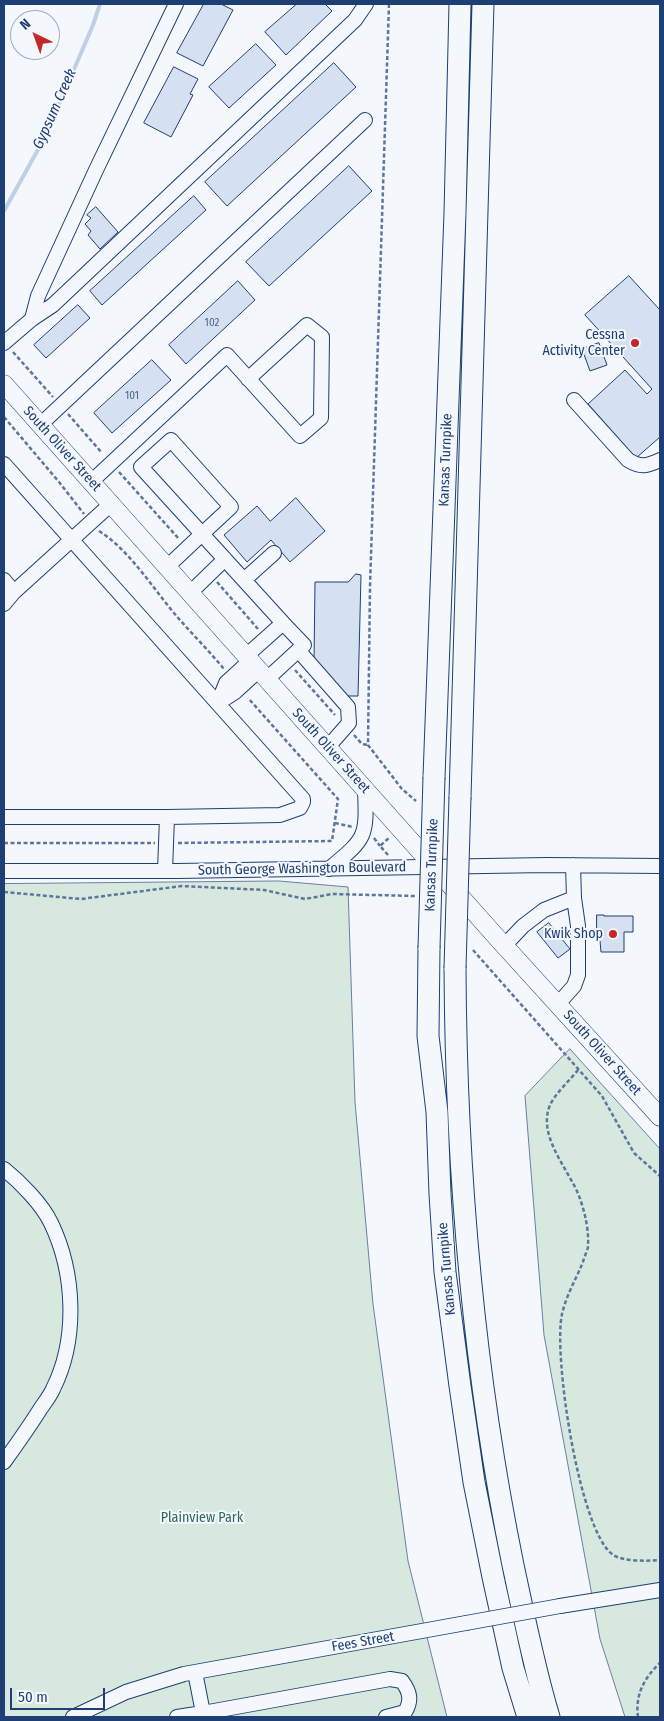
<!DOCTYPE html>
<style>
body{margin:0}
#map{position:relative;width:664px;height:1721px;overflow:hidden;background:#f4f7fb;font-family:"Fira Sans Condensed",sans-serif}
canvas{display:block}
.frame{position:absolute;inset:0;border:5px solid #1d3f73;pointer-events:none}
.north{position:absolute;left:10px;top:10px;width:50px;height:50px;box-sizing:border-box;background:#f4f7fb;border:1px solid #9eadc5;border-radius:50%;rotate:318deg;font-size:14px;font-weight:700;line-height:20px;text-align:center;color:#1d3f73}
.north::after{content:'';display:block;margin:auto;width:18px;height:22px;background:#c62828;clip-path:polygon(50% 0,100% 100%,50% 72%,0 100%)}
.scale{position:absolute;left:10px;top:1688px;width:95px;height:22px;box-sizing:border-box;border:2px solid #1d3f73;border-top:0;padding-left:6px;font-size:15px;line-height:18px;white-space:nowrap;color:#1d3f73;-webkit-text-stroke:4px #f4f7fb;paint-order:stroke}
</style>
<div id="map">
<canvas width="664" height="1721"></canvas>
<div class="frame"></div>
<div class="north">N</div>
<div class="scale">50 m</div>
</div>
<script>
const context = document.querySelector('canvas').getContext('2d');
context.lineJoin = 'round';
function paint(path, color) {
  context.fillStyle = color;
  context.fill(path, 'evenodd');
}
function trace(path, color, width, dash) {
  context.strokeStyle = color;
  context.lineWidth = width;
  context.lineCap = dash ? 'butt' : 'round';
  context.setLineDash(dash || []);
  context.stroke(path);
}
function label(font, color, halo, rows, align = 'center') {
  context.font = font + ' "Fira Sans Condensed",sans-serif';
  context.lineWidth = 4;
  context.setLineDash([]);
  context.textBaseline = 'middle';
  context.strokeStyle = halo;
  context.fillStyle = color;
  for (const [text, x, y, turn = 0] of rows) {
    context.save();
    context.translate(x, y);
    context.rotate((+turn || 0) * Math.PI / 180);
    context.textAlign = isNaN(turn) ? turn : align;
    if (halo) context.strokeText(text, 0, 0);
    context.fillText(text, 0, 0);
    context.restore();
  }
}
const green = new Path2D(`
 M279 881 348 887 355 1102 373 1304 408 1561 447 1717H4V884Z
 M570 1049 660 1149V1717H625L600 1639 544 1335 525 1096Z`);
const stream = new Path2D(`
 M4 211 45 137 93 25 100 4`);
const building = new Path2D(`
 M204 4H221L233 10 203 66 177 53Z
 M297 4H325L332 11 286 55 265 32Z
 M256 44 276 65 229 108 209 87Z
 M334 63 356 87 227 206 205 182Z
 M174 67 198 79 190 94 193 95 171 137 144 123Z
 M349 166 372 191 269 286 246 262Z
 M194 196 206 210 102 305 90 291Z
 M96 207 118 232 100 249 88 235 91 231 85 224 91 218 87 215Z
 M629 276 660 310V437L636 458 588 404 625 370 647 394 652 389 585 315Z
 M238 281 255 300 186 364 169 345Z
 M78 305 90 318 46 358 34 345Z
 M599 343 607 365 590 371 582 349Z
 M152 360 171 380 112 433 94 413Z
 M296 498 325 531 290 562 271 540 247 562 224 535 257 506 270 521Z
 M356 574 361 575 358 696H346L314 662 315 582H348Z
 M597 915H604V916H633V932H624V952H601L600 941H597Z
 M549 923 570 949 558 958 537 932Z`);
const path = new Path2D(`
 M389 4 370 586 368 745 402 789 416 801
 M13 352 53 397
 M68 414 102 453
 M4 417 59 482 84 514
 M119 472 179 539
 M99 531C131 551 155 592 180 620 194 636 210 652 224 669
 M217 582 258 629
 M295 670 335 715
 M354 735 362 744 368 745
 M335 823 353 827
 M374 838 380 846
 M4 843H155
 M178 843 332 841 338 799 248 698
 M388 855 380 846 390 837
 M4 892 81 899 182 886 264 890 305 899 332 894 415 896
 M473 950 602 1096 634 1153 660 1176
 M578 1070C570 1080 555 1094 550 1105 537 1136 568 1168 579 1196 585 1212 589 1230 588 1247 587 1252 584 1257 583 1262 576 1279 566 1296 562 1314 553 1355 579 1529 612 1554 622 1562 648 1561 660 1560
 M638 1717C635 1695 644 1678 660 1663`);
const minor = new Path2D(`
 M32 319 38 296 96 170 176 4
 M4 343 32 319 53 305 355 20 366 4
 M574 400 628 460C641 468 647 466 660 460
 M40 425 365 120
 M4 464 303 799V802L300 808 280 815 167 817H4
 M91 482 227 355 300 436 321 418 322 337 307 325 248 379
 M167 567 202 534 141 467 171 440 231 507 202 534 283 623 246 656
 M4 580 14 592
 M244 580 274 553
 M190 593 225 559
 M4 604 14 592 111 504
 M298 650 348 707 349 723 328 747
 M250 661 226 683 218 703 235 692 259 670
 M267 679 304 645 283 623
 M329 869C366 838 367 838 365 790
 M4 871H177L547 865 660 866
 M165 871 167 817
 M505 945 523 926 544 910 574 898
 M558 1004 574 986 578 975V926L574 898 573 865
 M4 1169C20 1182 42 1204 51 1223 75 1273 78 1339 53 1389 50 1396 45 1402 41 1408 29 1427 17 1444 4 1462
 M560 1606 660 1590
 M195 1672 203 1713 390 1679 402 1681C410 1692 412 1700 405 1712L386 1717
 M73 1717 126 1692 184 1674 466 1623
 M177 1717 203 1713 204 1717`);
const major = new Path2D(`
 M4 384 500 941 660 1117`);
const highway = new Path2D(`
 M434 777 455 213 460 4
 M460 797 483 4
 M429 948 428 1036 437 1112 440 1194 445 1272 460 1386 474 1482 493 1577 513 1668 528 1717
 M455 968C456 1168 473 1369 513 1565 524 1616 534 1668 549 1717`);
const minorBridge = new Path2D(`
 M466 1623 560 1606`);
const highwayBridge = new Path2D(`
 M429 948 434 777
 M455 968 460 797`);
const markers = [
 [635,343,5,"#c62828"],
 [613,934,5,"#c62828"]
];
const numberNames = [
 ["102",212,323],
 ["101",132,396]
];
const poiNames = [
 ["Cessna",625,335],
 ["Activity Center",625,351],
 ["Kwik Shop",603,934]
];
const streetNames = [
 ["South Oliver Street",62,449,48],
 ["Kansas Turnpike",446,460,-88],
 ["South Oliver Street",331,751,48],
 ["Kansas Turnpike",432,865,-88],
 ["South George Washington Boulevard",302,869,-1],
 ["South Oliver Street",602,1053,48],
 ["Kansas Turnpike",447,1269,-95],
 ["Fees Street",363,1642,-10]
];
const parkNames = [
 ["Plainview Park",202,1518]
];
const waterNames = [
 ["Gypsum Creek",55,109,-66]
];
paint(green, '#d7e8df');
trace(green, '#687fa3', 1);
trace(stream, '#bed0e5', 4);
paint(building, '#d5e0f0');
trace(building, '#1d3f73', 1);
trace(minor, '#1d3f73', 16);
trace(major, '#1d3f73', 19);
trace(highway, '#1d3f73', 23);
trace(path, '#5e769c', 2.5, [4, 2.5]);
trace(minor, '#f4f7fb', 14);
trace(major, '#f4f7fb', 18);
trace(highway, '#f4f7fb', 21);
trace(minorBridge, '#1d3f73', 16, []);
trace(highwayBridge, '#1d3f73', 23, []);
trace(minorBridge, '#f4f7fb', 14);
trace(highwayBridge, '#f4f7fb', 21);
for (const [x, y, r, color] of markers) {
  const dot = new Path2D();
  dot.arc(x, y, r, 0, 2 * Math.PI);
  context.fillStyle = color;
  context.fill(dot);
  trace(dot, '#f4f7fb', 2);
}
label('11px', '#4b6792', null, numberNames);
label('14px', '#1d3f73', '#f4f7fb', poiNames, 'right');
label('14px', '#1d3f73', '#f4f7fb', streetNames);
label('14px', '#2c6c60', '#f4f7fb', parkNames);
label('italic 15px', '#1d3f73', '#f4f7fb', waterNames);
</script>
